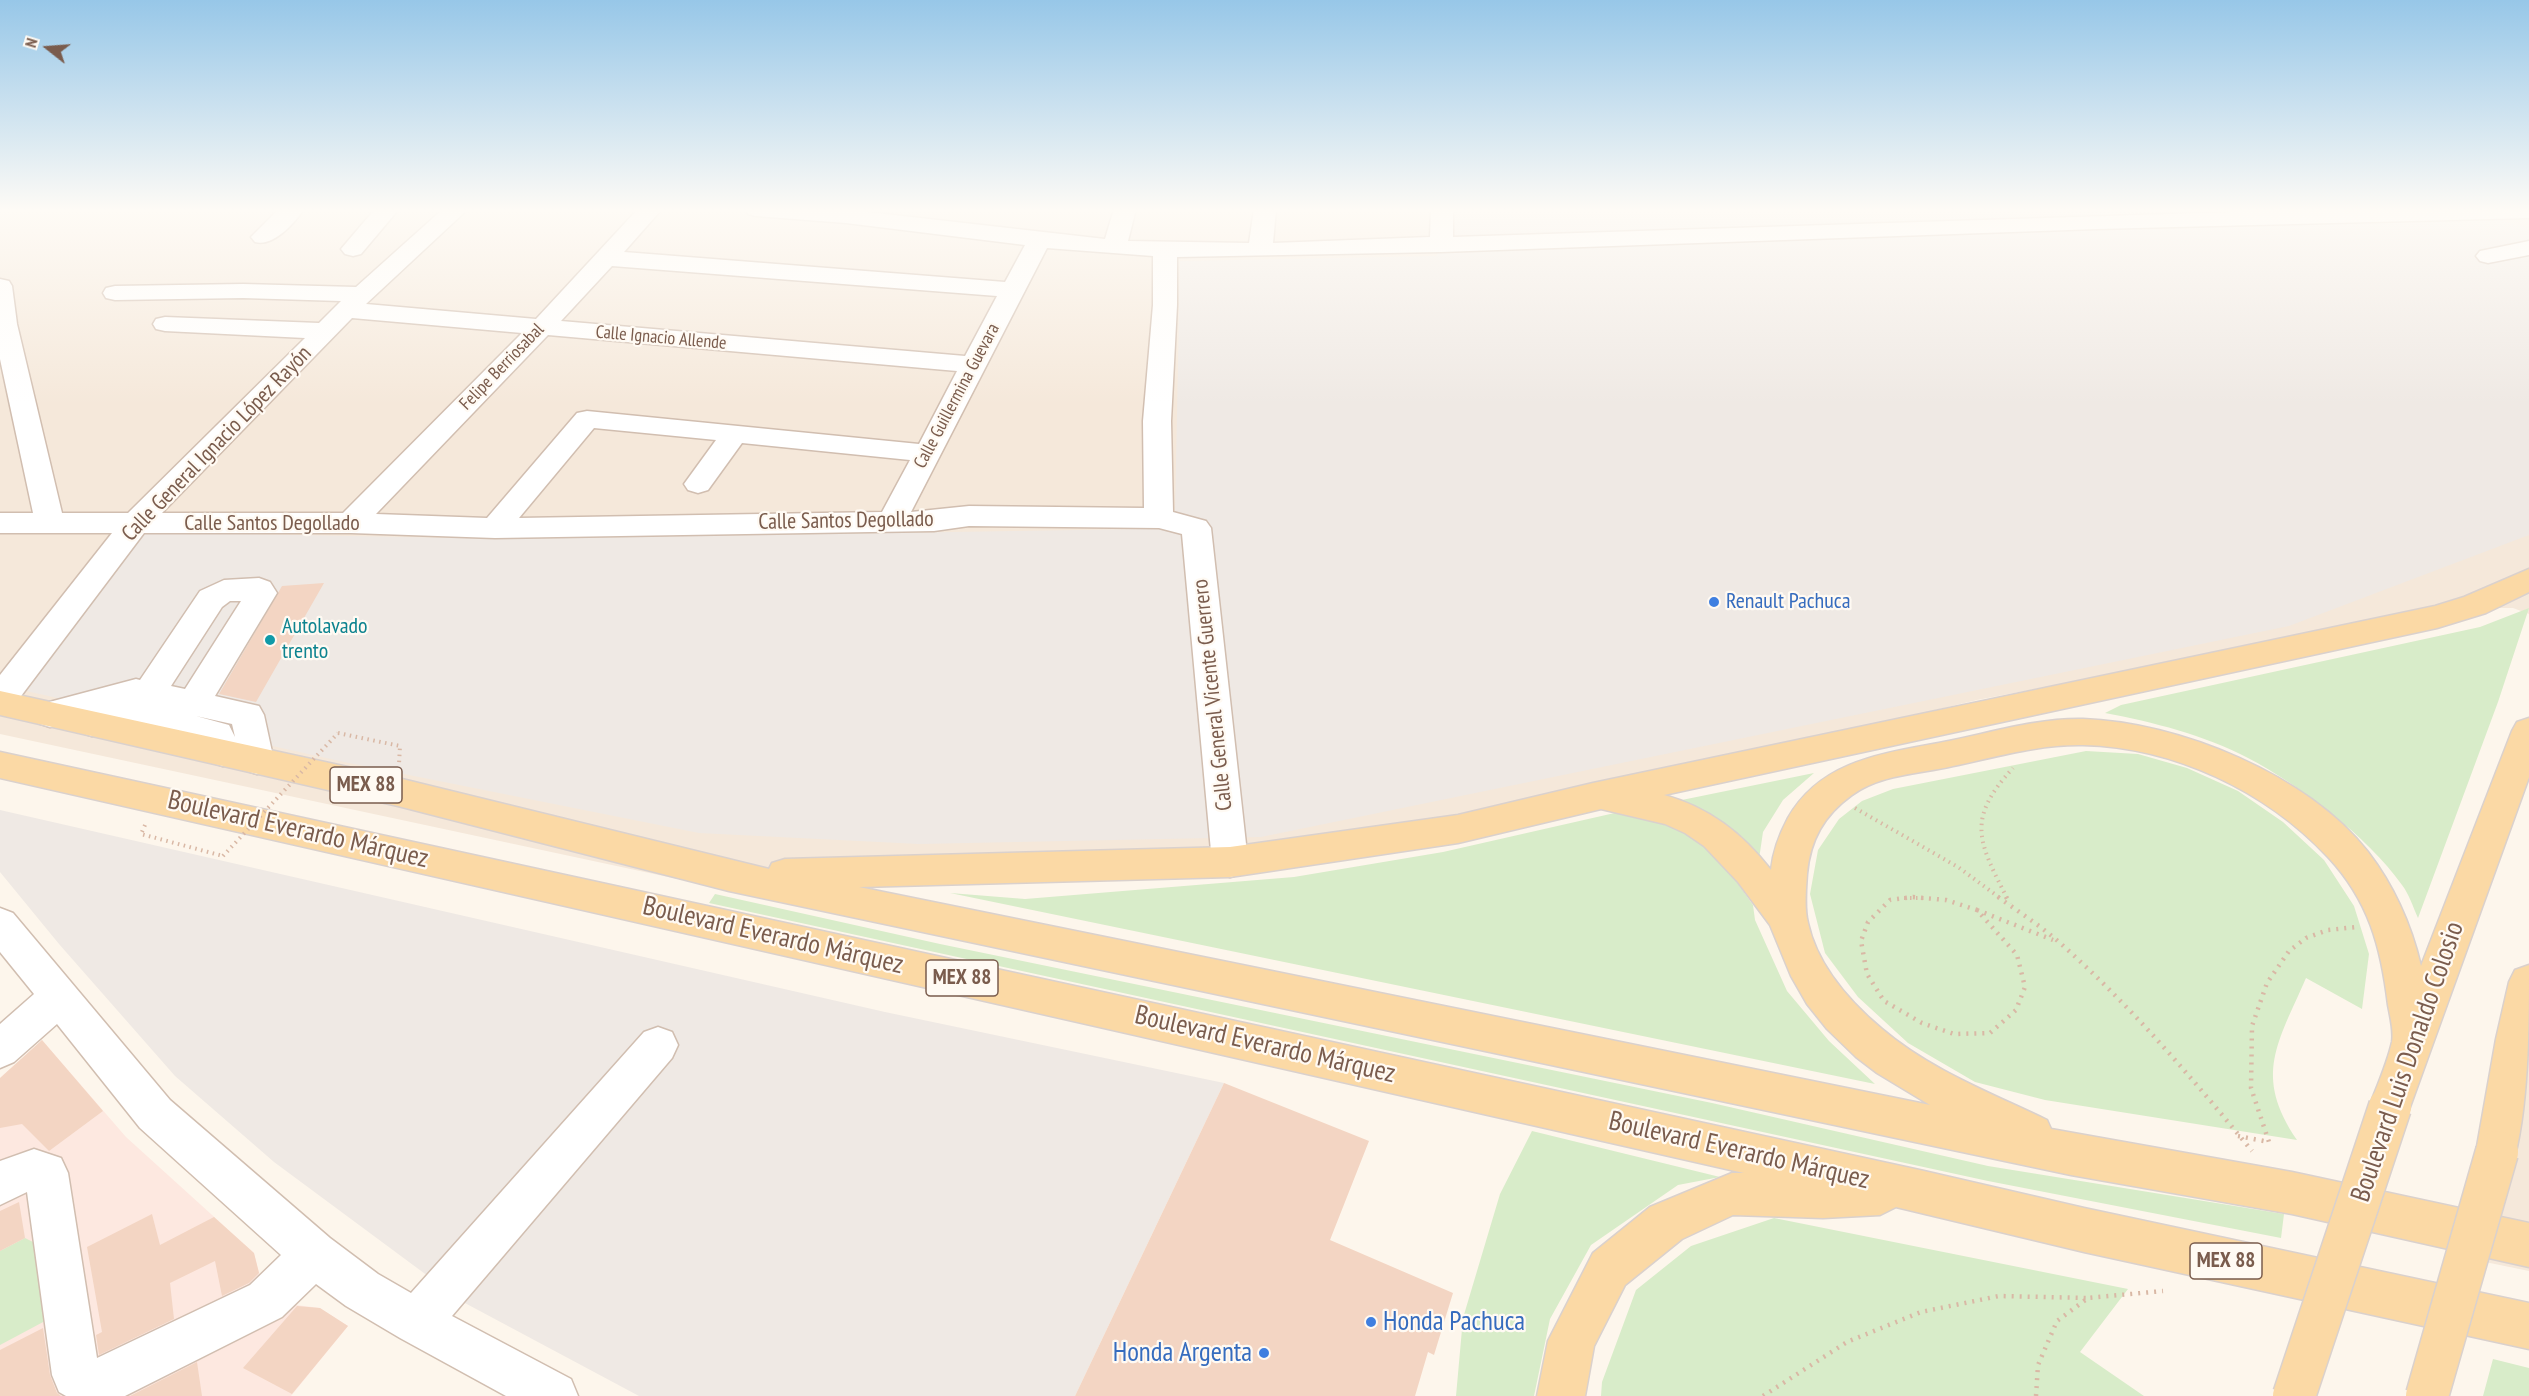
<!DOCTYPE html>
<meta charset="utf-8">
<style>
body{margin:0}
#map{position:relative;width:2529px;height:1396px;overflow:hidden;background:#fdf6ec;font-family:"PT Sans Narrow",sans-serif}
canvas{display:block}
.north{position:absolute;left:18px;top:18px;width:60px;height:60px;-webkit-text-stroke:4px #fffaf3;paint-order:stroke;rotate:287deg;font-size:16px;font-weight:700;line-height:24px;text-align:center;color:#7a5c4d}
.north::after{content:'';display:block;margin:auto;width:21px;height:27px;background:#7a5c4d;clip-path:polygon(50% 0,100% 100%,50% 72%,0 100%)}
</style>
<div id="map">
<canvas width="2529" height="1396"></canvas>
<div class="north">N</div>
</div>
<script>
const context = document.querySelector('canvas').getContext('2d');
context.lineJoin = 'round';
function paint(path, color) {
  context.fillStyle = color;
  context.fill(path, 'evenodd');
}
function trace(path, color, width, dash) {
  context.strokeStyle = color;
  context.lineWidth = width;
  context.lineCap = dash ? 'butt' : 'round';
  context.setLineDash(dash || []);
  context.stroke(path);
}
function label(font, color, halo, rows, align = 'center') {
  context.font = font + ' "PT Sans Narrow",sans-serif';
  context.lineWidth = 4.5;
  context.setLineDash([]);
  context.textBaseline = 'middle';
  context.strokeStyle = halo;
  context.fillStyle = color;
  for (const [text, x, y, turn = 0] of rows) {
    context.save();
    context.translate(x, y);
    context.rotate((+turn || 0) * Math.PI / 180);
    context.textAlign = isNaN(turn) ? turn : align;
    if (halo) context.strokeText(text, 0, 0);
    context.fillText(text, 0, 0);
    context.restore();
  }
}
const residential = new Path2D(`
 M0 209H2529V614L2513 608H2462L1977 700 1453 825 1225 859 869 868 710 886 0 734Z
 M2529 1007V1271L2451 1255Z`);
const commercial = new Path2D(`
 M42 1040 126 1137 254 1253 270 1315 296 1305 320 1308 348 1326 291 1396H0V1078Z`);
const industrial = new Path2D(`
 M1441 209H2457L2529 228V535L2289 626 1261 837 919 844 699 833 344 762 26 691 143 532 507 539 1140 529 1175 513 1180 261 1437 256Z
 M0 810 885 1012 1224 1083 1075 1396H639L463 1302 274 1162 175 1076 59 944 0 872Z`);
const green = new Path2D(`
 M2529 608 2498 702 2418 918C2413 907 2409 894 2402 885 2368 837 2300 785 2248 758 2204 735 2153 722 2105 713L2121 705 2480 627Z
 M2086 751 2138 754 2187 768 2238 791 2283 822 2324 860 2354 906 2369 954 2362 1009 2306 978C2278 1043 2253 1075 2297 1140L2045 1100 1975 1082 1908 1043 1858 997 1825 953 1810 894 1818 850 1839 819 1862 801 1893 789Z
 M1814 773 1783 800 1763 832 1758 866 1672 802Z
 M1619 812 1650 815 1693 833 1722 861 1753 905 1755 920 1787 991 1829 1041 1875 1084 950 893 1025 899 1294 877 1443 852Z
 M715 894 940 944 1712 1103 1988 1166 2284 1214 2281 1238 1988 1181 709 903Z
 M1532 1131 1720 1177 1678 1185 1591 1245 1550 1319 1534 1396H1456L1463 1318 1500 1194Z
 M1774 1218 2128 1289 2080 1352 2144 1396H1601L1602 1382 1636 1290 1691 1246Z
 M25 1238 39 1245 45 1321 0 1345V1251Z
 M2493 1359 2529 1368V1396H2483Z`);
const building = new Path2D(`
 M324 583 256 702 219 694 282 586Z
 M42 1040 103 1111 49 1151 22 1124 0 1128V1078Z
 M1224 1083 1369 1141 1330 1240 1453 1293 1434 1355 1428 1352 1415 1396H1075Z
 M19 1202 25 1238 0 1251V1211Z
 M152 1214 160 1245 214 1217 254 1253 259 1273 249 1283 222 1296 215 1261 170 1283 174 1319 99 1355 96 1335 102 1332 87 1247Z
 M297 1306 320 1308 348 1326 292 1394 243 1368Z
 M43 1328 50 1375 57 1393 61 1396H0V1350Z
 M197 1362 202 1396H130Z`);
const pathFar1 = new Path2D(`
 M338 733 400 746 399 764
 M1855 808 1958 867 2000 898
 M145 825 141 834 223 856
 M1904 898H1927
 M2007 898C1978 841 1966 819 2013 768`);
const path = new Path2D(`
 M1913 897 1946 900 1977 910 2017 955 2025 987 2016 1010 1990 1033 1954 1034 1922 1023 1884 1001 1867 974 1861 941 1868 922 1890 900Z
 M1998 897C2019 912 2041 926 2060 943 2131 1006 2192 1078 2252 1151
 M2006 897 2010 904
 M1977 910 2053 940
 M2238 1136 2269 1142 2251 1088 2252 1026 2267 983 2289 951 2306 938 2328 930 2356 927
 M1763 1396 1847 1342 1921 1312 1999 1296 2088 1298
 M2036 1396 2038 1365 2057 1321 2088 1298 2163 1291`);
const minor = new Path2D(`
 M279 209H304C294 224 273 247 255 242L251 237Z
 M375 209H399L361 254 353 256 345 254 341 249Z
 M443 209H468L366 304 536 319 638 209H662L624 252 1005 282 1025 245 846 223 756 216 748 214 745 209H841L1105 239 1114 209H1136L1128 241 1249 243 1254 209H1276L1273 243 1430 237 1431 209H1453V237L2325 209H2529V218L2097 229 1441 252 1177 257V305L1171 421 1173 512 1206 521 1211 528 1248 862 1243 873 1230 877 1217 873 1212 862 1182 534 1159 528 969 526 934 531 495 538 351 533H144L12 708 0 711V675L112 533H0V513H33L0 359V279L9 281 12 286 17 324 62 513H128L305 338 165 331 156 329 153 324 156 319 165 317 319 323 341 301 243 298 115 300 106 298 103 293 106 288 115 286 243 284 356 287ZM1047 248 1153 256V305L1143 421 1144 508 969 506 911 512ZM612 266 997 296 965 356 561 321ZM352 318 522 333 343 513H162ZM548 335 957 371 919 444 587 411 577 413 487 518 376 514ZM594 428 716 440 684 484 688 490 698 493 708 490 742 443 910 460 882 512 519 518Z
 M2529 241V255L2488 263 2480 261 2476 256 2480 251Z
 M259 578 270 582 277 593 215 696 259 706 264 715 274 761 269 770 257 774 245 770 239 756 235 762 223 766 211 762 203 744 127 726 92 736 80 732 75 723 77 719 50 727 38 723 33 714 38 705 136 679 140 680 200 591 224 580ZM230 601H241L185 689 171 686 222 607ZM196 716 232 724 235 737 229 725Z
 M0 908 13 913 170 1100 330 1238 378 1274 411 1293 644 1032 658 1027 672 1032 678 1045 672 1058 452 1316 571 1379 578 1396H506L400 1338 346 1306 316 1284 282 1317 125 1396H66L59 1392 52 1375 27 1192 0 1205V1161L34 1149 61 1158 68 1173 97 1358 250 1285 281 1255 140 1128 57 1024 14 1062 0 1068V1024L34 994 0 952Z`);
const major = new Path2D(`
 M2529 569V592L2486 613 2437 628 1664 795C1710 808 1742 833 1771 870 1773 851 1779 835 1788 818 1822 758 1888 753 1949 741 1993 732 2038 718 2083 719 2178 722 2309 775 2368 852 2394 886 2411 924 2421 966L2512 731 2517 722 2529 718V777L2405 1121 2390 1127 2375 1121 2369 1107C2377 1086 2387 1064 2392 1042 2394 1031 2390 1016 2388 1005 2381 947 2369 901 2328 857 2266 791 2174 747 2083 745 2039 744 1996 757 1953 766 1919 774 1881 774 1852 795 1824 815 1810 840 1807 874 1806 889 1804 908 1808 923 1817 965 1850 1002 1882 1029 1930 1070 1991 1093 2047 1120L2051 1129 2292 1172 2529 1223V1267L2292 1214 2071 1175 729 891 398 806 0 715V691L398 778 769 869 772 863 785 859 1230 847 1458 815 1593 783 2435 606 2464 597ZM1601 809 1665 824 1685 833 1704 846 1738 882 1770 925 1791 976 1807 1004 1827 1029 1856 1057 1877 1073 1930 1105 859 887 1230 877 1458 843Z
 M0 752 1924 1171 2084 1208 2529 1303V1349L2084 1252 1896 1207 1880 1215 1823 1218 1733 1215 1682 1239 1625 1285 1594 1346 1585 1396H1537L1548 1341 1593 1253 1650 1207 1732 1173H1744L0 778Z
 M2529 965C2529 1026 2529 1110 2512 1167L2497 1173 2482 1167 2476 1152 2496 1039 2509 982 2515 970Z`);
const pathBridge = new Path2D(`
 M223 856 338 733`);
const majorBridge = new Path2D(`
 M2294 1396 2390 1107
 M2427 1396 2497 1152`);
const markers = [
 [1714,602,6,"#3f7fe0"],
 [270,640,6,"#0f9aa8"],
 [1371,1322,6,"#3f7fe0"],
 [1264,1353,6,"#3f7fe0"]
];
const farStreetnames = [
 ["Calle Ignacio Allende",661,338,5],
 ["Felipe Berriosabal",502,367,-46],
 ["Calle Guillermina Guevara",957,396,-62]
];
const shields = [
 [366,785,72],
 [962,978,72],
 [2226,1261,72]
];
const shieldNames = [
 ["MEX 88",366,785],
 ["MEX 88",962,978],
 ["MEX 88",2226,1261]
];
const streetNames = [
 ["Calle General Ignacio López Rayón",217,444,-46],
 ["Calle Santos Degollado",846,521,-1],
 ["Calle Santos Degollado",272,524],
 ["Calle General Vicente Guerrero",1213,695,-96]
];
const shopNames = [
 ["Renault Pachuca",1726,602]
];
const cultureNames = [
 ["Autolavado",282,627],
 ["trento",282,652]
];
const nearStreetnames = [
 ["Boulevard Everardo Márquez",298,830,13],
 ["Boulevard Everardo Márquez",773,936,13],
 ["Boulevard Everardo Márquez",1265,1045,13],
 ["Boulevard Luis Donaldo Colosio",2408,1062,-71],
 ["Boulevard Everardo Márquez",1739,1151,13]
];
const nearShopnames = [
 ["Honda Pachuca",1383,1322],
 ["Honda Argenta",1252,1353,"right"]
];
paint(residential, '#f5e8da');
paint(commercial, '#fde8e0');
paint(industrial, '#efe9e4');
paint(green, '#d8ecc9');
paint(building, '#f3d5c3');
trace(minor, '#d1beb0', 3);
trace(major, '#dad1cd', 3);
trace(pathFar1, '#d9b8a5', 4, [1.5, 4.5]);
trace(path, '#d9b8a5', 4.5, [2, 6]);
paint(minor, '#fff');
paint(major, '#fbd9a5');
trace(majorBridge, '#dad1cd', 45, []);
trace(pathBridge, '#d9b8a5', 4, [1.5, 4.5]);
trace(majorBridge, '#fbd9a5', 42);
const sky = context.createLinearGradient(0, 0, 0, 405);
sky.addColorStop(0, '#97c7e8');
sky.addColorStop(0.52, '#fefbf6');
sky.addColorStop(1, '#fefbf600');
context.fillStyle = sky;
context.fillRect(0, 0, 2529, 405);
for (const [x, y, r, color] of markers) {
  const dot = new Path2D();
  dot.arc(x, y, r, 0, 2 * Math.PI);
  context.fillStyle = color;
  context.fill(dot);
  trace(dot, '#fffaf3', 2);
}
label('18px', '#7a5c4d', '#fffaf3', farStreetnames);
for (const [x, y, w] of shields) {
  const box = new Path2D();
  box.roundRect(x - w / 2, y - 18, w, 36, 4.5);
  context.fillStyle = '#fffaf3';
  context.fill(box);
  trace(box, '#7a5c4d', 1.5);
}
label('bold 21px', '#7a5c4d', null, shieldNames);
label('22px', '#7a5c4d', '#fffaf3', streetNames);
label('22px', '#366cbe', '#fffaf3', shopNames, 'left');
label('22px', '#0d838f', '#fffaf3', cultureNames, 'left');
label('27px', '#7a5c4d', '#fffaf3', nearStreetnames);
label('27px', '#366cbe', '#fffaf3', nearShopnames, 'left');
</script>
